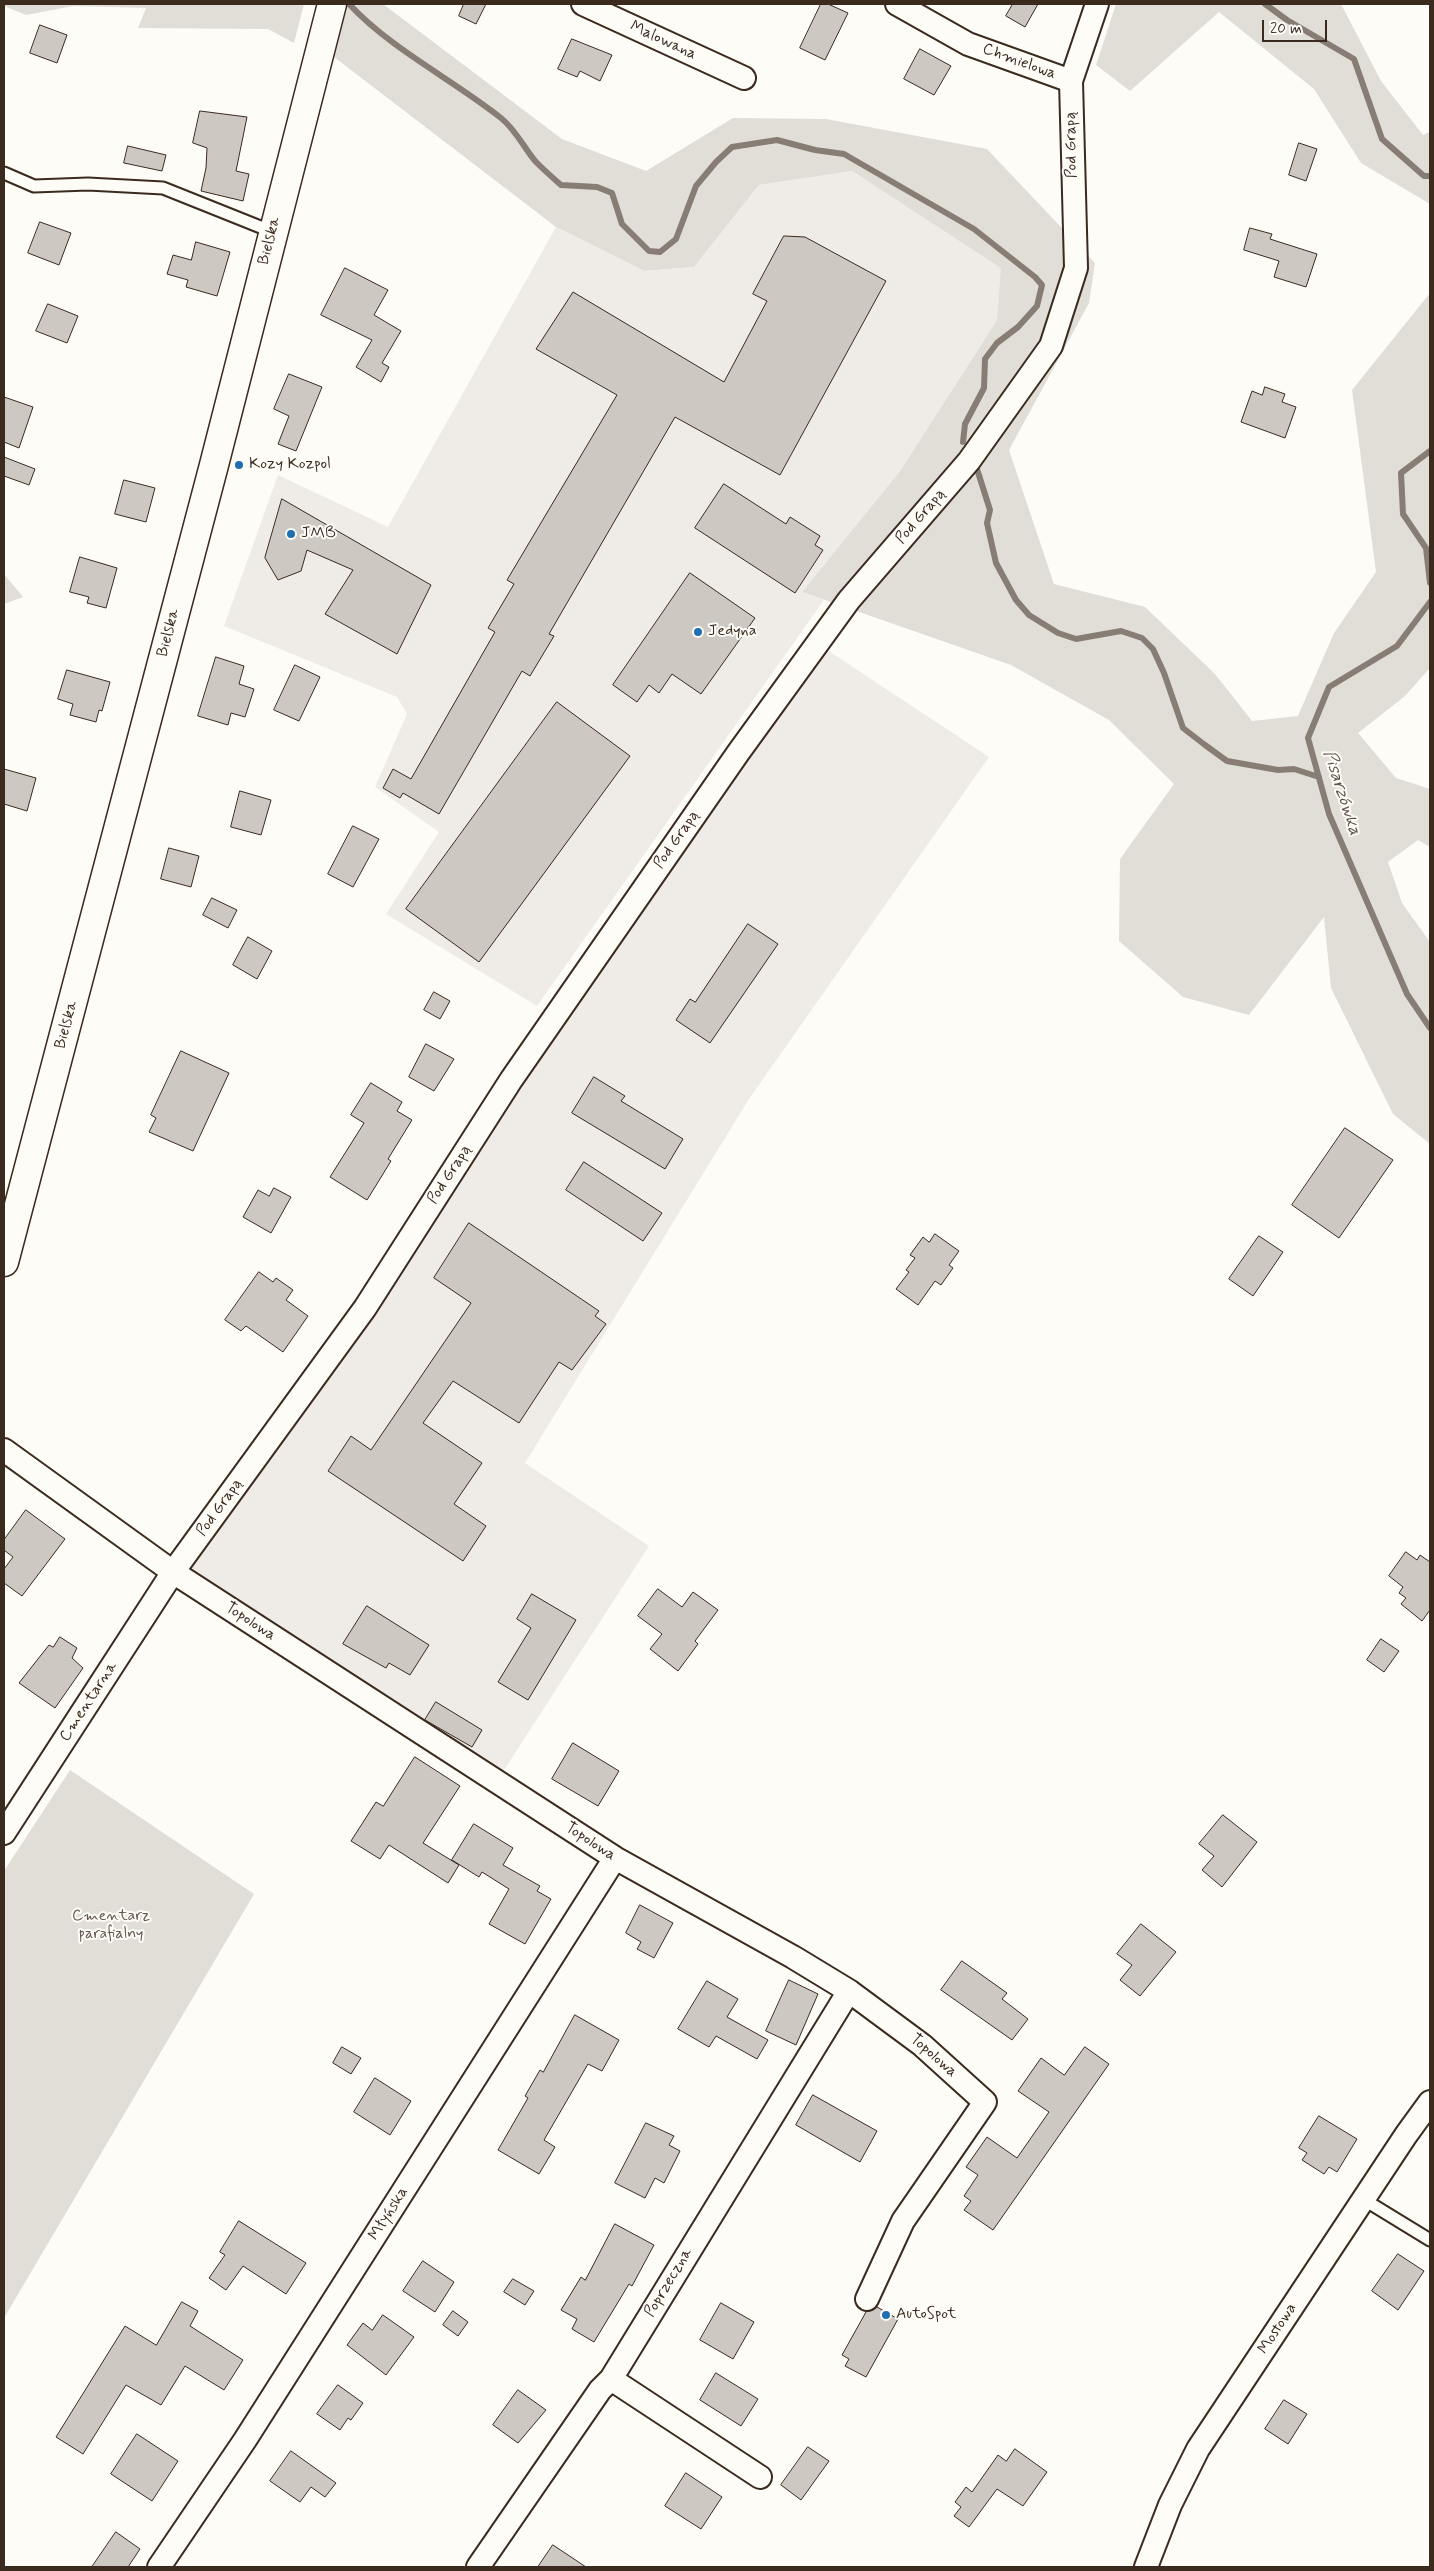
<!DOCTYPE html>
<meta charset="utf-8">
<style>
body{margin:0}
#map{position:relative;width:1434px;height:2571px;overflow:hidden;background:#fdfcf7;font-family:Mynerve,sans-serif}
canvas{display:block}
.frame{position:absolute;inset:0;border:5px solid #3b2a1e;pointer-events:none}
.scale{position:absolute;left:1262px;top:20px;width:65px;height:22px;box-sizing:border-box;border:2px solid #3b2a1e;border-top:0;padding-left:6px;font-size:15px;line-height:18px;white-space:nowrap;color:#3b2a1e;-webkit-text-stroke:4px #fdfcf7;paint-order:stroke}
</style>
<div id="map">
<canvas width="1434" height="2571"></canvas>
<div class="frame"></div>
<div class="scale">20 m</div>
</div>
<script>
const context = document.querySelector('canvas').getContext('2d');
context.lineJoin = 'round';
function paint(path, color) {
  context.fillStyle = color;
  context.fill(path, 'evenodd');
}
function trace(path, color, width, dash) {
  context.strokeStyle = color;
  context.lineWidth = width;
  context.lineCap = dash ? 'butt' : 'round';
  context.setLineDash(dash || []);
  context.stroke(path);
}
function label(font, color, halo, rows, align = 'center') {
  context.font = font + ' Mynerve,sans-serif';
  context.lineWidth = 4;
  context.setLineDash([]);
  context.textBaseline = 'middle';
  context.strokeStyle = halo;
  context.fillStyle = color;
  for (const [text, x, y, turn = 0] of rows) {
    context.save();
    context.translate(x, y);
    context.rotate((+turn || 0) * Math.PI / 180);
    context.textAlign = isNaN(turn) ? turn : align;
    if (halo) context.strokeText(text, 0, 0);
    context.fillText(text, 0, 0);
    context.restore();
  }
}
const built = new Path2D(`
 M852 171 1002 268 997 320 900 471 802 592 824 600 537 1006 386 914 439 832 375 787 407 714 397 697 224 626 278 475 388 527 556 227 644 271 694 267 759 185Z
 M824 648 989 757 749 1099 525 1463 649 1546 502 1773 185 1573Z`);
const green = new Path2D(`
 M4 4H304L294 43 268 29 138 28 146 8 73 6 26 15 4 6Z
 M348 4H383L562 139 646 171 733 118 826 119 987 149 1095 263 1089 303 1009 450 1054 584 1145 607 1215 674 1252 721 1298 716 1334 633 1376 572 1352 390 1430 293V668L1405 696 1358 733 1396 778 1430 789V847L1418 840 1388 862 1402 903 1430 942V1144L1393 1114 1331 988 1324 917 1249 1015 1183 997 1119 941 1120 859 1174 784 1109 720 1011 665 802 592 900 471 997 320 1001 268 852 171 759 185 694 267 644 271 556 227 334 57Z
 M1116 4H1341L1381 81 1423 135 1430 132V204L1361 163 1314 89 1219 12 1130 91 1096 65Z
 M4 574 23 597 4 604Z
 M70 1770 254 1894 4 2318V1871Z`);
const stream = new Path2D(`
 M349 4C392 50 452 79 501 118 516 130 524 148 536 162 544 170 553 178 561 185L597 187 612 193 622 224 649 251 660 252 676 239 696 186 716 162 732 147 777 140 815 150 844 154 974 229 1035 277 1042 285 1037 306 1018 327 997 343 985 359 984 388 965 424 963 442
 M1265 4 1287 20 1354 59 1382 139 1424 176H1430
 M1430 451 1401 473 1403 514 1426 548 1430 583
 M977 469 990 510 987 523 996 563 1016 600 1029 615 1058 633 1076 639 1121 631 1142 638 1153 649 1164 673 1183 728 1205 745 1227 761 1278 770 1294 769 1319 777
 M1430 602 1397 646 1329 687 1308 738 1329 814 1407 994 1430 1028`);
const building = new Path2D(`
 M464 4H486L476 24 459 16Z
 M821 4H828L848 13 825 60 800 48Z
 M1013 4H1038L1025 27 1006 16Z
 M40 25 67 35 57 63 30 53Z
 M572 39 612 55 600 81 580 71 577 77 558 69Z
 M920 49 951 66 934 95 904 79Z
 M200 111 247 117 236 171 249 174 243 201 201 191 206 168 207 148 193 143Z
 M1299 143 1317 149 1306 181 1289 175Z
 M128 146 166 155 162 171 124 163Z
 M40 222 71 233 59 265 28 253Z
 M1250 228 1272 234 1270 239 1317 254 1306 287 1274 277 1279 261 1244 250Z
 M784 236 805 237 886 281 780 475 675 417 549 634 554 636 530 676 522 671 439 814 403 793 400 798 383 788 393 769 411 779 495 632 488 628 514 584 507 580 617 395 536 349 573 292 724 382 767 301 753 294Z
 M196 242 230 252 217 296 186 287 188 280 167 274 173 255 191 260Z
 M345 268 388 290 374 315 401 331 382 363 389 367 381 382 356 367 372 340 321 315Z
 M48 304 78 316 67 343 36 331Z
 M289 374 322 387 296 451 278 444 289 416 274 409Z
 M1265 387 1285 394 1282 402 1296 407 1285 438 1241 422 1252 391 1262 395Z
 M4 397 33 407 19 448 4 442Z
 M4 457 35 469 29 485 4 476Z
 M124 480 155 488 146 522 115 514Z
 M724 484 786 524 790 517 820 536 815 545 823 550 795 593 695 528Z
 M282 499 431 585 397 654 325 614 353 570 307 550 301 571 278 580 265 558Z
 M80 557 117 568 106 608 87 603 89 597 70 592Z
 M690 573 755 618 701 694 672 674 659 693 649 685 637 702 613 685Z
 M216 657 244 666 239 684 254 689 245 717 231 713 228 725 198 716Z
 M295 665 320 677 299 721 274 710Z
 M67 670 110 682 102 711 99 710 96 722 70 715 73 704 58 699Z
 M557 702 630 756 479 962 406 909Z
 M4 769 36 778 27 811 4 804Z
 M240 791 271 800 261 835 231 827Z
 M353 826 379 839 353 887 328 874Z
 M169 848 199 856 191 887 161 879Z
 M212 898 237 910 228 928 203 915Z
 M748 924 778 944 710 1043 676 1020 690 999 695 1002Z
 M248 937 272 951 257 979 233 965Z
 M434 992 450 1001 440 1019 424 1010Z
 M426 1044 454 1059 434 1091 409 1077Z
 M181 1051 229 1073 193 1151 149 1132 156 1118 151 1115Z
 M594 1077 625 1096 621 1101 683 1139 665 1169 572 1113Z
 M371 1083 402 1102 397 1111 412 1120 388 1159 391 1161 367 1200 330 1177 364 1123 351 1115Z
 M1345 1128 1393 1160 1339 1238 1292 1205Z
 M584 1162 662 1213 643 1241 566 1190Z
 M274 1188 291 1197 271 1233 243 1217 258 1190 269 1196Z
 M469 1223 599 1311 595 1316 606 1324 572 1370 559 1362 519 1423 453 1381 423 1423 482 1463 454 1504 486 1526 463 1561 328 1471 351 1436 371 1450 471 1303 434 1278Z
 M935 1234 959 1251 949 1265 953 1268 941 1285 935 1281 918 1305 896 1289 909 1272 906 1270 915 1258 910 1255 923 1237 929 1242Z
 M1259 1236 1283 1252 1253 1296 1229 1279Z
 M259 1272 273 1282 276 1278 293 1290 286 1300 308 1316 283 1352 246 1326 241 1331 225 1320Z
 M26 1510 65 1539 22 1596 4 1583V1569L13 1557 4 1550V1540Z
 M1406 1552 1417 1560 1420 1555 1430 1562V1610L1422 1621 1401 1604 1406 1598 1399 1593 1403 1587 1389 1576Z
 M658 1589 682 1607 693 1592 718 1610 695 1641 698 1644 678 1671 650 1649 662 1634 638 1616Z
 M532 1594 576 1620 528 1700 498 1682 531 1628 517 1619Z
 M367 1606 429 1645 410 1675 389 1663 386 1668 343 1644Z
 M60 1637 77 1648 72 1658 83 1668 55 1708 19 1683 49 1645 53 1647Z
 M1381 1639 1399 1651 1384 1672 1367 1660Z
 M436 1702 482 1730 472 1747 425 1720Z
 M573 1743 619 1771 598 1806 552 1779Z
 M415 1757 460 1786 423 1843 459 1865 448 1883 389 1845 380 1859 351 1841 376 1802 383 1806Z
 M1223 1815 1257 1842 1222 1887 1202 1870 1214 1856 1199 1844Z
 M474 1824 513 1848 503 1865 540 1886 537 1891 551 1899 525 1944 489 1924 509 1889 482 1872 479 1877 452 1860Z
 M640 1905 673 1923 654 1958 637 1949 641 1942 626 1933Z
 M1141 1924 1176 1952 1140 1996 1120 1980 1132 1965 1117 1954Z
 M962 1961 1007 1993 1002 1999 1028 2019 1012 2040 941 1990Z
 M789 1980 818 1994 796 2045 766 2031Z
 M707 1981 738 1999 727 2017 768 2040 757 2059 716 2036 709 2047 678 2029Z
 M575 2015 619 2040 602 2071 588 2064 544 2140 555 2147 539 2174 498 2150 528 2098 525 2096 540 2070 543 2072Z
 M342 2047 361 2058 351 2074 333 2063Z
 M1085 2047 1109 2064 993 2230 964 2210 971 2201 964 2196 978 2175 966 2167 987 2137 1017 2158 1049 2112 1018 2091 1041 2058 1064 2075Z
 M375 2078 411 2101 390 2135 354 2112Z
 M813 2095 877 2131 860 2162 796 2125Z
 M1319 2116 1357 2139 1337 2172 1329 2167 1324 2174 1302 2160 1307 2153 1299 2148Z
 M646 2123 674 2136 669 2145 680 2151 664 2183 655 2178 645 2198 615 2183Z
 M239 2221 306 2263 286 2294 243 2266 226 2290 209 2278 225 2255 220 2252Z
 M615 2224 654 2245 632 2286 629 2284 594 2342 572 2329 577 2319 561 2310 581 2277 585 2280Z
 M1398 2254 1424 2271 1398 2310 1372 2291Z
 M423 2261 454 2282 435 2312 403 2291Z
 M513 2279 534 2291 525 2305 504 2292Z
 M182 2302 198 2311 190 2326 243 2360 224 2390 185 2366 161 2405 126 2385 83 2454 56 2437 125 2326 156 2345Z
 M721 2303 754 2322 733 2359 700 2340Z
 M877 2307 898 2319 866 2377 845 2366 849 2359 842 2355 866 2312Z
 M453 2311 468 2322 458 2336 443 2325Z
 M383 2315 414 2337 386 2375 347 2345 363 2323 372 2330Z
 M716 2373 758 2399 741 2426 700 2400Z
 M338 2385 363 2403 351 2420 348 2418 340 2430 317 2414Z
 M518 2390 546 2410 518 2443 493 2425Z
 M1284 2400 1307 2414 1288 2444 1265 2429Z
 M137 2434 178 2461 152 2501 111 2474Z
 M808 2447 829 2461 801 2500 781 2485Z
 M1015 2449 1047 2472 1023 2506 997 2489 969 2527 954 2516 961 2507 955 2502 966 2487 972 2492 998 2455 1006 2461Z
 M291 2451 336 2483 325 2497 311 2487 300 2502 270 2481Z
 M686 2473 722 2497 701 2529 665 2506Z
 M116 2532 140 2549 128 2567H92Z
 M553 2545 586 2567H538Z`);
const lane = new Path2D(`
 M4 173 34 186 88 184 163 188 273 232
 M1363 2199 1430 2240`);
const street = new Path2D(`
 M583 4 744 78
 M897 4 968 44 1071 81
 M4 1450 173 1572 615 1858 793 1957 849 1991 922 2045 985 2102 903 2221 867 2299
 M4 1833 173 1572 365 1308 511 1080 738 753 849 600 969 461 1051 346 1076 268 1071 81 1097 4
 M611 2379 760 2477
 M159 2567 245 2440 615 1858
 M478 2567 600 2390 611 2379 849 1991
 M1146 2567 1170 2505 1198 2449 1406 2135 1430 2102`);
const primary = new Path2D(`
 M4 1262 214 465 332 4`);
const markers = [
 [239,465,5,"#1f6fb2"],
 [291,534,5,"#1f6fb2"],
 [698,632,5,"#1f6fb2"],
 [886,2315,5,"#1f6fb2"]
];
const streetNames = [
 ["Malowana",663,41,25],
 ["Chmielowa",1019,62,20],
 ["Pod Grapą",1072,145,-91],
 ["Bielska",270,241,-76],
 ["Pod Grapą",921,517,-49],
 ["Bielska",169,633,-76],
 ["Pod Grapą",677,840,-55],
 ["Bielska",67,1025,-75],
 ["Pod Grapą",450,1175,-57],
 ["Pod Grapą",220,1508,-54],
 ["Topolowa",250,1622,33],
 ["Cmentarna",89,1702,-57],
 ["Topolowa",590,1842,33],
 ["Topolowa",933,2056,41],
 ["Młyńska",389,2214,-58],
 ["Poprzeczna",669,2283,-59],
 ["Mostowa",1278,2329,-57]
];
const poiNames = [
 ["Kozy Kozpol",249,465],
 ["JMB",301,534],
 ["Jedyna",708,632],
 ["AutoSpot",896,2315]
];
const parkNames = [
 ["Cmentarz",111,1917],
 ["parafialny",111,1935]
];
const waterNames = [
 ["Pisarzówka",1341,793,72]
];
paint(built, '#efece7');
paint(green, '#e1ded7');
trace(stream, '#887d74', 6);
paint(building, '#cdc8c2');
trace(building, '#3b2a1e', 1);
trace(lane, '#3b2a1e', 15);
trace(street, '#3b2a1e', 26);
trace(primary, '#3b2a1e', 31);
trace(lane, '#fdfcf7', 11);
trace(street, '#fdfcf7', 22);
trace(primary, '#fdfcf7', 28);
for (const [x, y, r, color] of markers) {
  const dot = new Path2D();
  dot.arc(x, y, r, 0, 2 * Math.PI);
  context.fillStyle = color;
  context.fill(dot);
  trace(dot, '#fdfcf7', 2);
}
label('16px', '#3b2a1e', '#fdfcf7', streetNames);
label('16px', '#3b2a1e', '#fdfcf7', poiNames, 'left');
label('16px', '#64574c', '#fdfcf7', parkNames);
label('italic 18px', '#615349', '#fdfcf7', waterNames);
</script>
